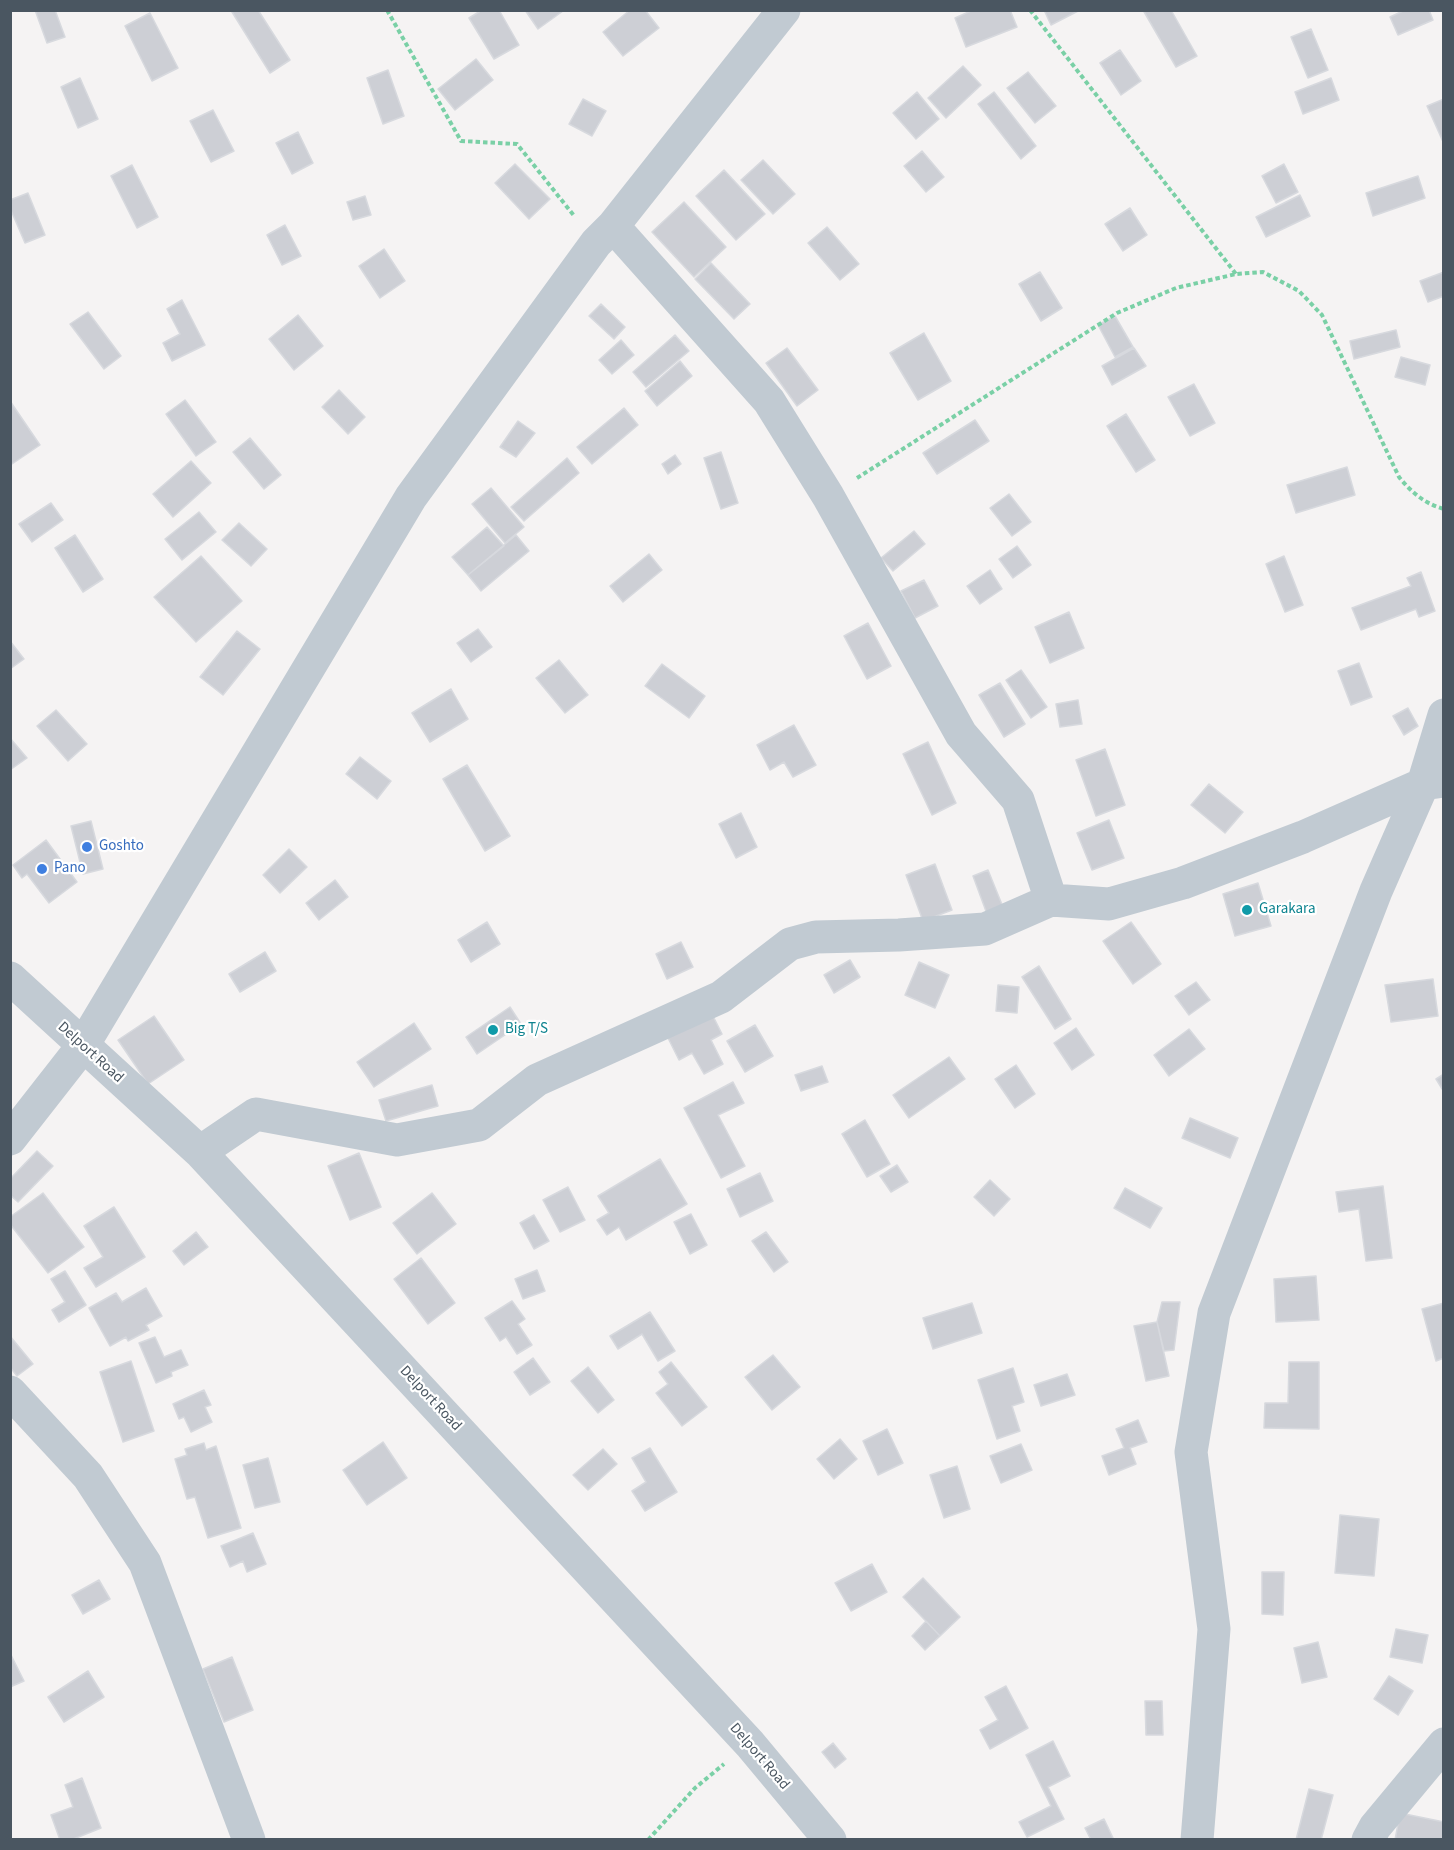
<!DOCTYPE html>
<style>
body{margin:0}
#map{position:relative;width:1454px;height:1850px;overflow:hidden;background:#f5f3f3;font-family:"Source Sans 3",sans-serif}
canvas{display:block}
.frame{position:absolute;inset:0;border:12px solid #4a5661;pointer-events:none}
</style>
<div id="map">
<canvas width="1454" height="1850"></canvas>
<div class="frame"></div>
</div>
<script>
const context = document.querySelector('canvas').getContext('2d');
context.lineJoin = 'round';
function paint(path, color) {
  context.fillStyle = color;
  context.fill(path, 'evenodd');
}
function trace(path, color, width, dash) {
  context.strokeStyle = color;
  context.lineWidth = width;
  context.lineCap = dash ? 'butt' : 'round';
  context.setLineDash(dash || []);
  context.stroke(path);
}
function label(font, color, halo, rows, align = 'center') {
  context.font = font + ' "Source Sans 3",sans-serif';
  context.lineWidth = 4.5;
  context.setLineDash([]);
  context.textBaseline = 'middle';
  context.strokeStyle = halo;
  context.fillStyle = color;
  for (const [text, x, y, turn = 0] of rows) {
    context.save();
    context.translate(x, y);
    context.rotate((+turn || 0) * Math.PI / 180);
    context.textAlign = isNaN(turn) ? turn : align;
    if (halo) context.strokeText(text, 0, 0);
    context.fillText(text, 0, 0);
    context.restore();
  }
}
const building = new Path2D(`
 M35 10H55L65 37 47 43Z
 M235 10H258L290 60 270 73 232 12Z
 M482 10H499L519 45 494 59 469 18Z
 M525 10H563V11L538 29Z
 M630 10H645L659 28 623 56 603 32Z
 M973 10H1010L1017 27 966 47 955 18Z
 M1044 10H1080L1051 25Z
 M1143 10H1171L1197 56 1176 67Z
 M1429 10 1433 20 1398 35 1390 17 1405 10Z
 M150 13 178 68 152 81 125 26Z
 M1311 29 1328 70 1308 78 1291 37Z
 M1120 50 1141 81 1121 95 1100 63Z
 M476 59 493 80 455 110 438 89Z
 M963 66 981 85 946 118 928 98Z
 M388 70 404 116 383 124 367 78Z
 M1028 72 1056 106 1035 123 1007 88Z
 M80 78 98 119 78 128 61 87Z
 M1331 78 1339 100 1303 114 1295 92Z
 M917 92 939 119 916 139 893 113Z
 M994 92 1036 146 1021 159 978 104Z
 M583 99 606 111 592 136 569 124Z
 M1444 99V144L1427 106Z
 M213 110 234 151 211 162 190 121Z
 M298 132 313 163 292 174 276 143Z
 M922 151 944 177 926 192 904 166Z
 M763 160 795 194 773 214 741 180Z
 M515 164 550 199 529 219 495 183Z
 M1284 164 1298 192 1276 203 1262 176Z
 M132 165 158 217 137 228 111 176Z
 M724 170 765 214 736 240 696 196Z
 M1418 176 1425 198 1373 216 1366 193Z
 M28 193 45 235 25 243 10 208V200Z
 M1300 195 1310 216 1266 237 1256 217Z
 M365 196 371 215 353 220 347 202Z
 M684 202 726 247 694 277 652 232Z
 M1130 208 1147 235 1123 251 1105 224Z
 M285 225 301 256 282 265 267 235Z
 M827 227 859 264 840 280 808 243Z
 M384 249 405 281 380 298 359 266Z
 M711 263 750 304 734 319 695 279Z
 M1040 272 1062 308 1041 321 1019 284Z
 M1444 272V296L1428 302 1420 281Z
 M182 300 205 345 172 361 163 343 180 334 167 309Z
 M601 304 625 327 614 339 589 316Z
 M88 312 121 356 104 369 70 324Z
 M298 315 323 346 294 370 269 339Z
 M1115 316 1133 347 1115 357 1098 325Z
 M1396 330 1400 347 1354 359 1350 341Z
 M924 333 951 381 918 400 890 353Z
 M675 335 689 351 646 387 633 372Z
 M621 340 634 355 612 374 599 360Z
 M787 348 818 390 797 406 766 363Z
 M1134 348 1146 366 1112 385 1102 366Z
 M1401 357 1430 365 1425 385 1395 377Z
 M680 361 692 376 657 406 645 391Z
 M1194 384 1215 423 1190 436 1168 397Z
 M339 390 365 417 348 434 322 407Z
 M185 400 216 442 196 456 166 414Z
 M10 401 40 445 12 464 10 463Z
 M624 408 638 425 592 464 577 447Z
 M1126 414 1155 460 1136 472 1107 426Z
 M975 420 989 441 937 474 923 453Z
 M518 421 535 433 516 457 500 447Z
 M250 438 281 475 264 489 233 452Z
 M721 452 738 503 721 509 704 458Z
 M675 455 681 464 668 474 662 464Z
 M567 458 579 473 524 521 511 507Z
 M191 461 211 483 173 517 153 494Z
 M1347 467 1355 495 1296 513 1287 485Z
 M491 488 524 527 505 543 472 504Z
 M1009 494 1031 522 1012 536 990 508Z
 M51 503 63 520 32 542 19 524Z
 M199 512 216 532 182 560 165 539Z
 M239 523 267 549 251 566 222 540Z
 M487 527 504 546 468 575 452 557Z
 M914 531 925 544 893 571 881 558Z
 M75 535 103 579 83 592 55 548Z
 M516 535 529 551 481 591 468 575Z
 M1017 546 1031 565 1013 578 999 559Z
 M649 554 662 570 623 602 610 586Z
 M201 556 242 601 196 642 154 597Z
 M1284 556 1303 605 1285 612 1266 564Z
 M990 570 1002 589 980 604 967 586Z
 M1421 572 1435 611 1419 617 1416 609 1361 630 1352 608 1411 586 1407 578Z
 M924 580 938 606 915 618 901 591Z
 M1069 612 1084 648 1050 663 1035 627Z
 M868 623 891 666 867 679 844 636Z
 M478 629 492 647 471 662 457 643Z
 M237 631 260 649 223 695 200 677Z
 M10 641 24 659 10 669Z
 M559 660 588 695 565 713 536 678Z
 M1359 663 1372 697 1351 705 1338 671Z
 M662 664 705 696 689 718 645 686Z
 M1021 670 1047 707 1031 718 1006 680Z
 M1000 683 1025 724 1004 737 979 695Z
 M451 689 468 719 430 742 412 713Z
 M1078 700 1082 724 1060 727 1056 704Z
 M1408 708 1418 726 1404 735 1393 716Z
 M56 710 87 744 68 761 37 726Z
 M794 725 816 765 793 777 784 762 770 770 757 745Z
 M10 738 27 758 10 770Z
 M928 742 956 803 932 815 903 754Z
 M1105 749 1125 805 1096 816 1076 760Z
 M360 757 391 781 377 799 346 774Z
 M467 765 510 836 485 851 443 779Z
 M1209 784 1243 812 1225 833 1191 805Z
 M741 813 757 847 736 858 719 824Z
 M1109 820 1124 858 1092 870 1077 833Z
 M91 821 103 869 83 874 71 826Z
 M46 840 77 882 49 903 27 874 22 878 13 865Z
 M289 849 307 867 280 893 263 875Z
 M935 864 952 910 923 921 906 875Z
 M988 870 1003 907 987 914 973 876Z
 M335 880 348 897 319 920 306 903Z
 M1258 883 1271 926 1235 936 1223 894Z
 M487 922 500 944 471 962 458 940Z
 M1131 922 1161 964 1133 984 1103 941Z
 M681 942 693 967 667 979 656 954Z
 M265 952 276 971 240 992 229 974Z
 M850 960 860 977 834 993 824 975Z
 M919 962 949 975 935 1008 905 995Z
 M1039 966 1071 1019 1055 1029 1022 977Z
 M1433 979 1438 1016 1391 1022 1385 985Z
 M1196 982 1210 1000 1189 1015 1175 996Z
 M998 985 1019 987 1017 1013 996 1011Z
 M510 1007 521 1024 477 1054 466 1037Z
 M710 1010 722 1034 711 1040 723 1064 704 1074 692 1053 679 1060 666 1034Z
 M154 1016 184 1060 148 1084 118 1040Z
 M414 1023 431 1049 374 1087 357 1062Z
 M755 1025 773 1056 745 1072 727 1041Z
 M1076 1028 1094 1055 1072 1070 1054 1043Z
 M1189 1029 1205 1049 1169 1076 1154 1055Z
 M949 1057 965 1079 909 1118 893 1095Z
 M1016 1065 1035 1094 1015 1108 995 1079Z
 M822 1066 828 1082 801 1091 795 1075Z
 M1444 1074V1092L1436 1079Z
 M733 1082 744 1103 718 1115 745 1166 721 1178 684 1108Z
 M432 1085 438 1106 386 1121 379 1100Z
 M1190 1118 1238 1138 1230 1158 1182 1138Z
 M865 1120 890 1164 867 1177 842 1134Z
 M37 1151 53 1166 18 1202 10 1195V1179Z
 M359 1153 381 1207 350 1220 328 1166Z
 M660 1159 687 1204 626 1240 619 1227 607 1235 597 1220 609 1213 598 1196Z
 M897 1165 908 1182 891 1192 880 1176Z
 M760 1173 773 1201 740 1217 727 1189Z
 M990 1180 1010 1199 994 1216 974 1197Z
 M1383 1186 1392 1258 1366 1261 1359 1209 1339 1212 1336 1192Z
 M568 1187 585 1220 560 1232 543 1200Z
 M1125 1188 1162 1208 1150 1228 1114 1208Z
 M43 1193 84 1247 48 1273 10 1224V1217Z
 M432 1193 456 1224 417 1254 393 1223Z
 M114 1207 145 1257 96 1287 84 1268 103 1257 84 1226Z
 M691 1214 707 1245 690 1254 674 1222Z
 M534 1215 549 1241 534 1249 520 1223Z
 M196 1232 208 1247 184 1265 173 1251Z
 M766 1232 788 1262 774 1272 752 1241Z
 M421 1258 455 1303 428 1324 394 1279Z
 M537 1270 545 1291 523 1299 515 1279Z
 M65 1271 86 1305 59 1322 52 1310 65 1302 51 1279Z
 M1316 1276 1319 1320 1276 1322 1274 1279Z
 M146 1288 162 1316 146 1325 149 1330 128 1341 126 1337 110 1346 89 1308 116 1293 122 1302Z
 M512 1301 525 1319 518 1324 532 1345 517 1354 506 1337 500 1341 485 1318Z
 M1162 1302H1180L1174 1350 1164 1351 1157 1322Z
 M972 1303 982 1333 933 1349 923 1318Z
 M1444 1303V1358L1436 1361 1422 1309Z
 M650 1312 675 1351 658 1361 642 1334 618 1349 610 1336Z
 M1157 1322 1169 1376 1146 1381 1134 1326Z
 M10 1336 33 1364 17 1376 10 1367Z
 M155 1337 164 1357 181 1350 188 1365 171 1372 172 1376 156 1383 139 1343Z
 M773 1355 800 1387 772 1410 745 1377Z
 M533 1358 550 1382 530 1395 514 1372Z
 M131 1361 154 1431 123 1442 100 1372Z
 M671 1362 707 1407 682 1426 656 1393 668 1384 659 1372Z
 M1289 1362H1319V1429L1264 1428 1265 1403H1288Z
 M588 1367 614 1400 598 1413 571 1381Z
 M1013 1368 1024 1402 1012 1406 1020 1431 997 1439 978 1380Z
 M1067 1374 1075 1395 1041 1406 1034 1385Z
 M204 1390 211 1405 205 1407 212 1422 191 1432 184 1417 179 1419 173 1404Z
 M1138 1420 1147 1442 1130 1448 1136 1464 1109 1475 1102 1456 1124 1448 1116 1429Z
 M887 1429 903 1463 878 1475 863 1441Z
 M840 1439 857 1459 834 1479 817 1459Z
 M383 1442 407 1478 367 1505 343 1470Z
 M204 1443 206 1450 216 1446 241 1528 208 1538 195 1497 187 1499 175 1459 187 1455 185 1449Z
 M1021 1444 1032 1470 1001 1483 990 1456Z
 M650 1448 677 1492 645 1511 632 1491 646 1482 632 1458Z
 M603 1449 617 1464 588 1490 573 1475Z
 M268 1458 280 1502 255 1508 243 1465Z
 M957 1466 970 1509 944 1518 930 1475Z
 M1340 1515 1379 1519 1374 1576 1335 1573Z
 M253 1533 266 1564 247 1572 243 1561 230 1567 221 1546Z
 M872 1564 887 1592 851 1611 835 1583Z
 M1262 1572H1284L1283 1615 1262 1614Z
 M923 1578 960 1617 940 1636 903 1597Z
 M99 1580 110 1599 83 1614 72 1595Z
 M926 1621 940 1636 925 1650 912 1636Z
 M1396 1629 1428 1635 1422 1663 1390 1657Z
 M1318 1642 1327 1677 1302 1683 1294 1648Z
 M10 1653 24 1681 10 1687Z
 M232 1657 253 1710 224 1722 203 1669Z
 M88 1671 104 1697 64 1722 48 1697Z
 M1389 1676 1413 1691 1398 1715 1374 1699Z
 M1006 1686 1028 1728 990 1749 980 1730 998 1720 985 1697Z
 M1145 1701H1162L1163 1735H1146Z
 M1053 1741 1070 1776 1048 1787 1064 1819 1027 1837 1019 1822 1051 1806 1026 1755Z
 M833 1743 846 1759 835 1768 822 1752Z
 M82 1778 101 1828 71 1840H60L51 1815 73 1807 65 1785Z
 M1309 1789 1333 1795 1321 1840H1296Z
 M1400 1813 1444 1822V1840H1395Z
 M1104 1819 1114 1840H1091L1085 1828Z`);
const path = new Path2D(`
 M387 10 461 141 517 144 575 217
 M1030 10 1236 274
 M857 478 1117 313 1176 288 1236 274 1263 272 1299 291 1322 315 1399 477C1411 492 1425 504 1444 509
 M648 1840 695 1788 724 1764`);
const minor = new Path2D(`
 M613 226 769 401 828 496 961 734 1018 800 1051 900
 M10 978 200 1152 750 1744 830 1840
 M10 1139 82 1047 411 497 596 243 613 226 784 10
 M200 1152 256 1114 397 1140 479 1125 537 1080 721 997 790 944 816 937 899 935 985 929 1051 900 1109 904 1183 883 1303 837 1423 784 1444 781
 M10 1392 88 1476 145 1563 249 1840
 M1197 1840 1214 1629 1191 1452 1214 1313 1376 891 1423 784 1444 715
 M1368 1840 1375 1827 1444 1744`);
const markers = [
 [87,847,6,"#3f7fe0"],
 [42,869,6,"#3f7fe0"],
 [1247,910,6,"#0f9aa8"],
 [493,1030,6,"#0f9aa8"]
];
const shopNames = [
 ["Goshto",99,847],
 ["Pano",54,869]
];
const cultureNames = [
 ["Garakara",1259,910],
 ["Big T/S",505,1030]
];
const streetNames = [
 ["Delport Road",90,1053,42],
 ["Delport Road",430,1399,47],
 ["Delport Road",759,1757,49]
];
paint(building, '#cdcfd5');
trace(building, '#d7d9de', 1.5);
trace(path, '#7ad0a6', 4, [4.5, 3]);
trace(minor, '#c1cad2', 33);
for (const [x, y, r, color] of markers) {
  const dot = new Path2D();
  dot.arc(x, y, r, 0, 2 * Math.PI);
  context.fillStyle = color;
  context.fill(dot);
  trace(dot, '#fff', 2);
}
label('15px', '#366cbe', '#fff', shopNames, 'left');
label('15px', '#0d838f', '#fff', cultureNames, 'left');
label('15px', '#4a5661', '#fff', streetNames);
</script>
